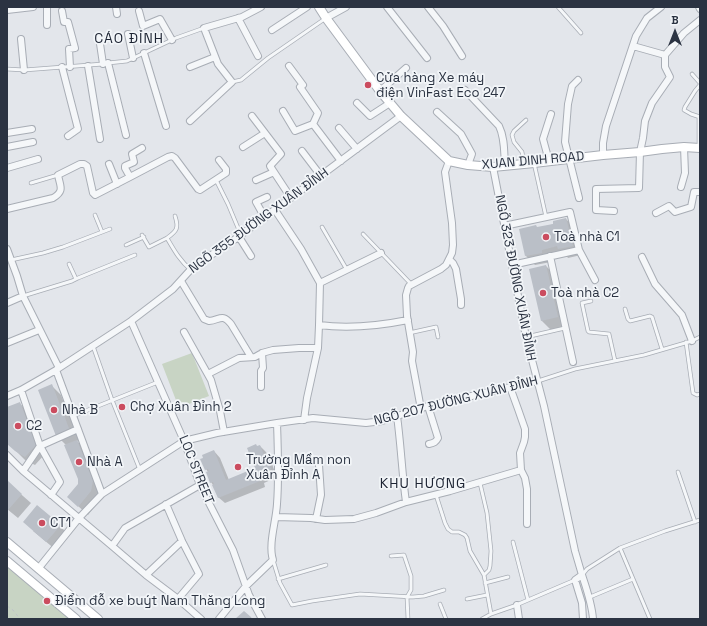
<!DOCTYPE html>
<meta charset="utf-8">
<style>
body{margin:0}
#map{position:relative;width:707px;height:626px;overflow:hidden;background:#e3e6eb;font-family:"Space Grotesk",sans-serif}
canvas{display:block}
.frame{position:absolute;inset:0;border:8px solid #2b3342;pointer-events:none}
.north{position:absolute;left:655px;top:12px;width:40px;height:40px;-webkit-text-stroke:3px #f2f5f8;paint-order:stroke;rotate:0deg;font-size:11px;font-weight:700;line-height:16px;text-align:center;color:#2b3342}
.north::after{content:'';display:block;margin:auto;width:14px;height:18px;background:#2b3342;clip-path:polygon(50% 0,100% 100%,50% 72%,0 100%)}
</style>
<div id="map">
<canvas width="707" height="626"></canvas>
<div class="frame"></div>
<div class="north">B</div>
</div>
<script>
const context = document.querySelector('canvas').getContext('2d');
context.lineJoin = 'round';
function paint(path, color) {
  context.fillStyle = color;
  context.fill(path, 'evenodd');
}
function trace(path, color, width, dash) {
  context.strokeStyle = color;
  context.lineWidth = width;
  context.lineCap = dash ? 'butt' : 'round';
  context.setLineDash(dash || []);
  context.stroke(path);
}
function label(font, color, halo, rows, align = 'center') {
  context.font = font + ' "Space Grotesk",sans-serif';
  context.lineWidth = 3.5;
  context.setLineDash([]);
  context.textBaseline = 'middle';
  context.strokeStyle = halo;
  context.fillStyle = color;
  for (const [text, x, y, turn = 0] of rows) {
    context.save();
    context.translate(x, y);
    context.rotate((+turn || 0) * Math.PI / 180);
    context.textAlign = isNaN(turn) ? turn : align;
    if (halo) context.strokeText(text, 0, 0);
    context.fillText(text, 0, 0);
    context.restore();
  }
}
const green = new Path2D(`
 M192 353 209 396 179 408 162 364Z
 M7 567 70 619H7Z`);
const shadow = new Path2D(`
 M566 219 575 228 581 255 568 258 566 255 550 259 551 262 535 265 526 256 520 230 538 228 554 224Z
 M546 266 555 275 567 326 551 330 541 320Z
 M52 386 61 395 79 440 77 441 86 450 102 490 100 500 88 515 68 497 79 484V479L66 445 57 436Z
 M19 403 29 412 44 455 35 465 25 460 7 442V409Z
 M260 446 266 452 270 461H269L272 464 276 475 274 476 275 478 264 483 265 487 225 503 218 497 213 485 211 482 208 472 206 469 214 451 220 458 229 480 256 469 258 447Z
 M7 482 31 503 18 518 7 509Z
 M60 526 69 535 56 550 33 531Z`);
const building = new Path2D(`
 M566 218 573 246 558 249 557 246 542 250V253L525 256 519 229 536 225 537 227 553 224V221Z
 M546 265 558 317 541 321 529 269Z
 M52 384 70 431 56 436 38 390Z
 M20 402 36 445 25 457 15 451 7 444V407Z
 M77 440 93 480 91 491 78 507 67 497 78 484V479L64 445Z
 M256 444 257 446 260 445 264 455 262 456 263 458 266 457 271 469 269 470V472L258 477 260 481 218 498 212 485 214 484 213 482 210 483 206 472 209 471 208 469 205 470 200 459 203 458 202 455 214 450 226 480 255 468 247 448Z
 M7 480 22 494 8 510 7 509Z
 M37 505 61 525 46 542 23 522Z
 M244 611 251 617 252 619H235Z`);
const path = new Path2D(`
 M7 606 13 610 20 619`);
const lane = new Path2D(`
 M558 7 581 33
 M108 63 127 61 176 38 204 28
 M7 69 24 70 103 64
 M692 74 700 83
 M232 82 241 80 268 58 326 18
 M700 85 695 91 685 107 684 110 691 114 700 117
 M699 117V148
 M524 162 522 152 514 142 512 135 514 131 526 120
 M534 163 546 217
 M216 180 228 204 241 235
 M31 183 58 175
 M95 215 102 232
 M175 216C179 228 177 231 167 238 174 250 180 261 191 270
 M322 227 347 270
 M363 234 412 285
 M142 235 149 247 167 238
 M126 245 144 237
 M11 260 43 253 63 247 110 229
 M69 264 76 279
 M23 296 72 281 78 278 135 255
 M591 301 582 303 588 331 589 332 609 334 615 361
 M625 309 628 319 630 321 650 316 652 317 662 349
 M409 333 436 327 438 337
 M526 337 565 328
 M686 342 693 393 697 395 700 394
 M93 346 112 400 140 470
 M538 381 575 369 644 355 692 341 700 337
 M73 416 158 382
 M678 472 695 522
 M480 483 487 513 491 551 490 566 489 570 484 575
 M436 495 445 523 448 529 452 532H459L465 535 467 538 470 551 484 575 491 614
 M513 542 528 600
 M620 548 650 619
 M391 556 404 555 411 576V590L407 597 408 619
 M273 560 280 583 292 605 312 601 360 594 413 597 424 596 444 590
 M583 574 587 569 620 548 665 531 700 520
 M278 579 326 565
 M485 583 508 577
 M590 597 633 579
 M467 599 487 595
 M440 604 446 619
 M482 619 491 614 514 606 575 580`);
const street = new Path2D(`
 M116 7 117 14
 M387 7 427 58
 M428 7 443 26 462 56
 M699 7 700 9
 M7 10 33 7
 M62 11 64 22H68L75 48 69 49 70 67
 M139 11 143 26 160 19 172 40
 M238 18 258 56
 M326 18 346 7
 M47 25V7
 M272 30 307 7
 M128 34 133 58
 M99 37 103 64
 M21 39 24 70
 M633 46 665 55
 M144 53 166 126
 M108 63 126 135
 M88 66 100 139
 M62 67 78 129 68 136
 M190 67 215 57
 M578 80 572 86 568 104 565 142 579 198
 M465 90 499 126C505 138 504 153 505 166
 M380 91 406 68
 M357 103 370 116 390 103
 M283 111 295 131 313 124 318 113 300 87 303 85 289 66
 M437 112 461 134 472 154 468 165
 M252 116 281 154 270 166 291 198
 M190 121 232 82 218 64 204 28 242 17 261 7
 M313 124 341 161
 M339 128 357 149
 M7 133 32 129
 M7 147 33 142
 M243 147 265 133
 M302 151 321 176
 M603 155V143L606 126 636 36 647 18 661 7
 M549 161 543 139 551 114
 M109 164 117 184
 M493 167 526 337 544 406 575 551 582 575 575 580 582 603 583 619
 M7 168 38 159
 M130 177 125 168V166L134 162 132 154 142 148
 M256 180 274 172
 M681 187 685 173 684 147
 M7 209 53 198C65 191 60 186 58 175L80 164H84L87 166 93 193 95 195 130 177 168 157 172 156 175 158 198 189 200 190 226 173V169L219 160
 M275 210 301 249 320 283 319 325 318 348 307 398 304 420
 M614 211 596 210V189L639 188 640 152 643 138 645 121 652 103 670 77 665 67V55L684 33 700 20
 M656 213 669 206 675 212 691 207 694 192H700
 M265 218 256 202 267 197
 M504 226 570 212 579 250 595 280
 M239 237 251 256
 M7 249 17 276 23 296 59 368
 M550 256 573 362
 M642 257 655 284 682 315 692 341
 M449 259 453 263 456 269 461 299V305
 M512 265 579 250
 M181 281 204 319 209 321C220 320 222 313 231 324L251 357
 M320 283 381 253
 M7 303 23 296
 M131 321 184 441 200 485 210 505 233 550 249 595 262 619
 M319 325C349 329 378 326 408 320
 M184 332 211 380 220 411 224 432
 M7 343 39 330
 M59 368 131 321 173 289 193 267 234 240 401 116
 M59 368 56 370 102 494
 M208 374 239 358 255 357 262 353 273 350 299 348H318
 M261 387V371L263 368 262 353
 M510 387 518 409 525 429V437L524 442 520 453 521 470 525 478 527 489V524
 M21 390 40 446 60 482 51 495
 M7 396 21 390 56 370
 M428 406 438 438C436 442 434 443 429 444
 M421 409 412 361 413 352 407 316 406 295 408 288 409 286 441 269 446 265 452 253 453 245 452 223 445 172 449 161
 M397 416C401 445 402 474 406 502
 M7 455 23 471 112 546 146 575 178 599 201 619
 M23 471 40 446 78 429
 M166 504 182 541 199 574 178 599
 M276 517 311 518 325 520 354 519 376 513 406 502 450 491 521 470
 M316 519 321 495 319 465
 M112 546 125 528 200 485
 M38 569 79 518 102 494 184 441 217 433 277 423 313 418 366 423 382 421 428 406 537 381
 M146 575 182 541
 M582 575C587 590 592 604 593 619
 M517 605 519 619
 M219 619 246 586 273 560C268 544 276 522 277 504 279 478 278 450 277 423`);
const secondary = new Path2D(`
 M319 7 326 18 380 91 401 116 449 161 468 165 493 167 534 163 603 155 640 152 662 149 684 147 700 148
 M7 542 98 619
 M7 561 76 619`);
const markers = [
 [368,85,4,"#cb4c5f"],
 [546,237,4,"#cb4c5f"],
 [543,293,4,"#cb4c5f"],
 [122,407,4,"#cb4c5f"],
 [54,410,4,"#cb4c5f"],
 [18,426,4,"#cb4c5f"],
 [79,462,4,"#cb4c5f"],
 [238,467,4,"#cb4c5f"],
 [42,523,4,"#cb4c5f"],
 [47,601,4,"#cb4c5f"]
];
const poiNames = [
 ["Cửa hàng Xe máy",376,78],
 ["điện VinFast Eco 247",376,93],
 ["Toà nhà C1",554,237],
 ["Toà nhà C2",551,293],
 ["Chợ Xuân Đỉnh 2",130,407],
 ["Nhà B",62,410],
 ["C2",26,426],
 ["Trường Mầm non",246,460],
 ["Xuân Đỉnh A",246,475],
 ["Nhà A",87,462],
 ["CT1",50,523],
 ["Điểm đỗ xe buýt Nam Thăng Long",55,601]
];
const streetNames = [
 ["XUAN DINH ROAD",533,161,-5],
 ["NGÕ 355 ĐƯỜNG XUÂN ĐỈNH",259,221,-36],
 ["NGÕ 323 ĐƯỜNG XUÂN ĐỈNH",515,278,79],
 ["NGÕ 207 ĐƯỜNG XUÂN ĐỈNH",456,401,-14],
 ["LOC STREET",196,470,68]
];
const neighbourhoodNames = [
 ["CÁO ĐỈNH",129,39],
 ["KHU HƯƠNG",423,484]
];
paint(green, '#c8d4c4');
paint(shadow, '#0003');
paint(building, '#babfc7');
trace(lane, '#a8adb5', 4.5);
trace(street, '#a8adb5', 8);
trace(secondary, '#a8adb5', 10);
trace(path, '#c0c4c9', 1, [3, 3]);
trace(lane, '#f5f7f9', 3);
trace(street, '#f5f7f9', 6);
trace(secondary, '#fff', 8);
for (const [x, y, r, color] of markers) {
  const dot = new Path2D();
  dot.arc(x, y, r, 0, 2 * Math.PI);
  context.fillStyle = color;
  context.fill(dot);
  trace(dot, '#f2f5f8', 1.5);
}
label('13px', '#2b3342', '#f2f5f8', poiNames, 'left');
label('13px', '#2b3342', '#f2f5f8', streetNames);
context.letterSpacing = '1px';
label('14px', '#1d2433', '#f2f5f8', neighbourhoodNames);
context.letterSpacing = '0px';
</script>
